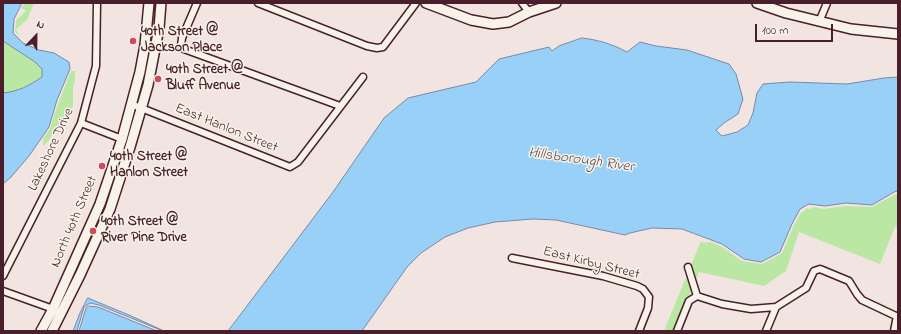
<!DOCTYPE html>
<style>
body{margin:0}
#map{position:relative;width:901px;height:334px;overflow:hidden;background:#f2e5e1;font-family:"Indie Flower",sans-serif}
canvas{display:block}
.frame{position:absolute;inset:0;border:4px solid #4a1f2b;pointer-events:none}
.north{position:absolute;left:16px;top:16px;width:40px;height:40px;-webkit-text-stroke:3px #f7f3e8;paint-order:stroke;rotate:22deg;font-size:11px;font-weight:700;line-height:16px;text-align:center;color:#4a1f2b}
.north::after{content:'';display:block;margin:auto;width:14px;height:18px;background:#4a1f2b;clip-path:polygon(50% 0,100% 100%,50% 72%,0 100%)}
.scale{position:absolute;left:755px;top:24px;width:78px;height:18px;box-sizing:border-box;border:2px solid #4a1f2b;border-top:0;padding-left:5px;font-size:12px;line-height:14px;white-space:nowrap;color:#4a1f2b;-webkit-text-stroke:3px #f7f3e8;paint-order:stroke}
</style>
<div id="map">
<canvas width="901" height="334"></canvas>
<div class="frame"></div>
<div class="north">N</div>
<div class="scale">100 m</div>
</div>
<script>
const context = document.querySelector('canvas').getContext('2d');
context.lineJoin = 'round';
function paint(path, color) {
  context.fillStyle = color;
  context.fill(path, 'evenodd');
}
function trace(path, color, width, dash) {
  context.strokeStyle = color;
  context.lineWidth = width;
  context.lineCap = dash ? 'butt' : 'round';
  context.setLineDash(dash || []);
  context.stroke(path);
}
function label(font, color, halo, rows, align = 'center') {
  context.font = font + ' "Indie Flower",sans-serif';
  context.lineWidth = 3;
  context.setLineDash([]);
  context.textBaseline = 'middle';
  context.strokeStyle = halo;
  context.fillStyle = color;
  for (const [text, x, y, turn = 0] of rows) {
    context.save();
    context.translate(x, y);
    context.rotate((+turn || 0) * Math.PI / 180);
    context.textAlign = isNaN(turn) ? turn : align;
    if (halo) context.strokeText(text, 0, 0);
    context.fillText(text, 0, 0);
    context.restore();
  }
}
const green = new Path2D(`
 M25 3H34L27 20 16 29 19 36 15 32 16 20C20 17 22 14 26 11L21 8Z
 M3 41 35 62 42 69V77L17 91 3 93Z
 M71 71H75V79L73 88V106L66 118 54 130 50 139 43 146V139L50 128 59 101Z
 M896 194H898V227H895L880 264 799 232 786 271 764 286 699 272 675 331H664L701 241 703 243 710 242 721 246 742 261 762 264 782 253 794 225 800 214 807 208 810 209 813 207 824 209 845 206 872 207Z`);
const water = new Path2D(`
 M3 3H22L14 19 13 33 23 43 39 50 54 53 69 62 70 69 57 100 49 127 29 156 11 177 3 184V93C20 91 28 86 42 77V69L35 62 3 41Z
 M582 38C599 40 612 44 627 52L640 42 656 46 687 50 729 64 736 74 743 99 738 114 724 123 716 130 722 136 737 132 748 125 753 113 757 93 763 84 790 82 847 84 884 78 898 77V192L896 191 872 205 846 203 825 206 809 204 800 209 792 224 780 252 761 262 744 259 722 244 682 229 652 228 630 233 625 235 556 220 533 219 495 222 468 228 445 237 421 253 407 267 362 331H228L333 192 384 118 408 98 476 82 499 59 549 47 552 51 559 46Z
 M88 298 129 315 162 330 163 331 99 305 90 303 84 307 77 331H73L80 313Z
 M89 306 98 307 157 331H79L86 308Z`);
const street = new Path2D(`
 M197 3 182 38 181 46 184 49 340 106
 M258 3 367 46 377 48 383 47 416 3
 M522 3 529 12
 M819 22 827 3
 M131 104 290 167 298 162 363 77
 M81 123 122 139
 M512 258 603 276 637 286 643 289 649 297 648 308 639 331
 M688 267 697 296 722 304 751 309 776 307 806 288 814 271 820 269 849 281 857 294 862 300 898 317
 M3 276 81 123 96 66 97 3
 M3 291 56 310
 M677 331 689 301 697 296
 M766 331 776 307
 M894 331 897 316`);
const secondary = new Path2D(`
 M426 3 471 20 493 24 509 22 529 12 556 3
 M757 3 786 13 851 29 898 34
 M41 331 53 309 100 204 122 139 140 72 145 45 149 3
 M52 331 80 275 110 209 130 147 148 85 159 28 161 3`);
const markers = [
 [133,41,4,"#d1495b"],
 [158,79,4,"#d1495b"],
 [102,166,4,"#d1495b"],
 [93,231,4,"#d1495b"]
];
const poiNames = [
 ["40th Street @",141,33],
 ["Jackson Place",141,49],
 ["40th Street @",166,71],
 ["Bluff Avenue",166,87],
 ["40th Street @",110,158],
 ["Hanlon Street",110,174],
 ["40th Street @",101,223],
 ["River Pine Drive",101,239]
];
const streetNames = [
 ["East Hanlon Street",226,129,22],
 ["Lakeshore Drive",52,150,-65],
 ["North 40th Street",75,222,-67],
 ["East Kirby Street",591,264,14]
];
const waterNames = [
 ["Hillsborough River",581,161,8]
];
paint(green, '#bae7a4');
paint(water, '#98d0f7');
trace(water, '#7989a5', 1);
trace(street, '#4a1f2b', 9);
trace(secondary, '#4a1f2b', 12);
trace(street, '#f7f3e8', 6);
trace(secondary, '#f7f3e8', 9);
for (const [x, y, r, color] of markers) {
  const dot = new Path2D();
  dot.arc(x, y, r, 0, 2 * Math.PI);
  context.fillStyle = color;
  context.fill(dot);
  trace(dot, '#f7f3e8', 1.5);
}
label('bold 14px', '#4a1f2b', '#f7f3e8', poiNames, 'left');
label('14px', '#4a1f2b', '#f7f3e8', streetNames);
label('italic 15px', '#5e4b5e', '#f7f3e8', waterNames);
</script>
